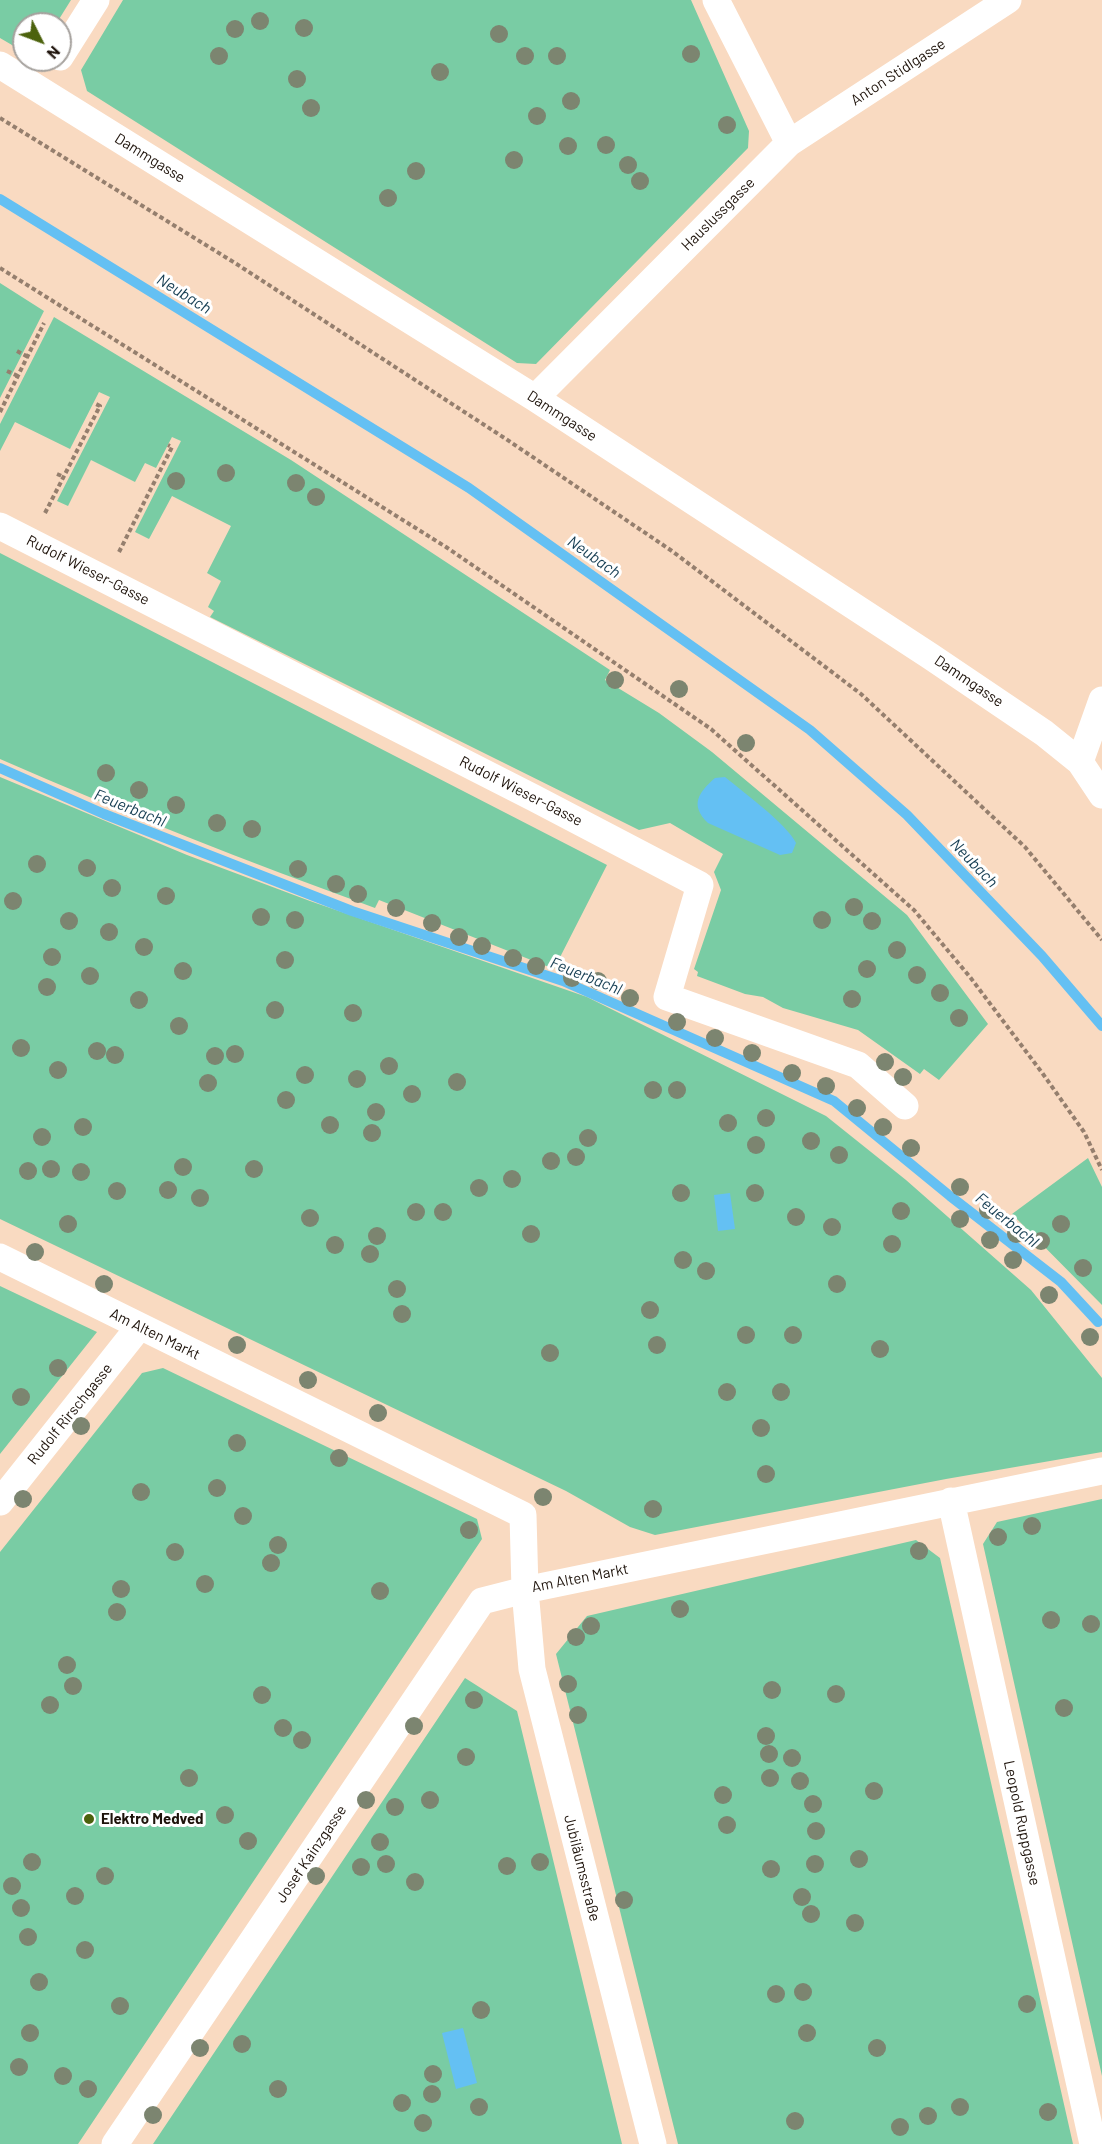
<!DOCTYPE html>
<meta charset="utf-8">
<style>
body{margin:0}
#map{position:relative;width:1102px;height:2144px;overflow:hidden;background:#f9dac1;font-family:Barlow,sans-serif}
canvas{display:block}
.north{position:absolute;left:12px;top:12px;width:60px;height:60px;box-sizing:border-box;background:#fff;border:2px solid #a5a19d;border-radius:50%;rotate:132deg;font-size:16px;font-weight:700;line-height:24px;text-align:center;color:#1e130b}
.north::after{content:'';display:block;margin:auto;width:21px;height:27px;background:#4c620d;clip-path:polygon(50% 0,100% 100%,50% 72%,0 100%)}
</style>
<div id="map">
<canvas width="1102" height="2144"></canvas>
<div class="north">N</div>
</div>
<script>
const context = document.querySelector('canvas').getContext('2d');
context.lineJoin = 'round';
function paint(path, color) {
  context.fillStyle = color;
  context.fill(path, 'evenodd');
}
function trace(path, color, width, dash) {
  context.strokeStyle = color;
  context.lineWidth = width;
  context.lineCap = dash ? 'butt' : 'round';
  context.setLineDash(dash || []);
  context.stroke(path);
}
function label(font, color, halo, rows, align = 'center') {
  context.font = font + ' Barlow,sans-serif';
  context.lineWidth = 6;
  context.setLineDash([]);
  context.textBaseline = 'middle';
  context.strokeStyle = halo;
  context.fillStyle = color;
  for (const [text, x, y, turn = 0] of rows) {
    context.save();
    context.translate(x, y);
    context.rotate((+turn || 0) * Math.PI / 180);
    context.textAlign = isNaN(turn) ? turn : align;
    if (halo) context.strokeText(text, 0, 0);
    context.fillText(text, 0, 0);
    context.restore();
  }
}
const green = new Path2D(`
 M0 0H71L56 24H24V52L0 38Z
 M123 0H691L749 131 748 148 536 364 517 363 87 91 81 70Z
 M0 283 44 311 0 398Z
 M54 317 291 460 610 670 605 680 659 713 712 752 907 915 988 1024 939 1080 924 1069 920 1074 858 1030 783 1008 763 997 745 994 697 976 698 972 694 969 721 890 714 872 723 854 670 823 639 830 210 617 214 611 208 607 221 581 207 573 231 526 172 496 149 539 135 532 181 441 172 437 156 468 145 463 135 482 91 460 68 506 57 501 110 397 99 392 70 449 15 422 0 451V424Z
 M0 553 607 865 554 969 379 900 375 908C249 862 123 813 0 759Z
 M0 777 187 855 310 901 587 997 826 1116 906 1180 1031 1290 1102 1378V1452L946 1479 655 1535 630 1527 566 1491 0 1219Z
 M1088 1158 1102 1187V1305L1012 1214Z
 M0 1286 97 1332 0 1454Z
 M163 1368 477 1519 482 1539 78 2144H0V1552L142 1373Z
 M1102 1499V2076L983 1544 997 1522Z
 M916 1540 940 1558 1073 2144H678L556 1654 587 1616Z
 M465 1678 517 1711 622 2144H153Z`);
const water = new Path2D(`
 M725 777C743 792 787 824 796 843L792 853 780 855 708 823C689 805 699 792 715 778Z
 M730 1193 735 1229 718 1231 714 1195Z
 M463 2028 477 2083 456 2089 442 2033Z`);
const stream = new Path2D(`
 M0 199 469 488 810 730 907 815 1042 956 1102 1026
 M0 768 104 814 352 911 563 981 834 1101 950 1196 1061 1282 1098 1322`);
const path = new Path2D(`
 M0 118 235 263 506 439 672 551 861 694 1025 847 1102 940
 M0 268 446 547 711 729 914 910 970 977 1043 1074 1084 1132 1102 1170
 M17 351 28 357
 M7 371 18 376
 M0 412 44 323
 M57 474 64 477
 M45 513 100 406 94 403
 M119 552 172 447 168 445`);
const street = new Path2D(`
 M716 0 789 143
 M60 57 96 0
 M0 65 535 398 930 656 1044 733 1080 762 1102 795
 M535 398 789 143 1008 0
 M0 526 534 798 700 885 667 997 858 1065 905 1106
 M1080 762 1102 700
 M0 1257 523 1515 525 1590 1102 1471
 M951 1501 1093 2144
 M0 1502 139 1327
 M115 2144 482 1601 525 1590 532 1669 653 2144`);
const trees = [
 [260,21],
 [304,28],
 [235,29],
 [499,34],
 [691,54],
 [219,56],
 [525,56],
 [557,56],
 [440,72],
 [297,79],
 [571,101],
 [311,108],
 [537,116],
 [727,125],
 [606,145],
 [568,146],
 [514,160],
 [628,165],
 [416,171],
 [640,181],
 [388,198],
 [226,473],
 [176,481],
 [296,483],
 [316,497],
 [615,680],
 [679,689],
 [746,743],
 [106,773],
 [139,790],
 [176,805],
 [217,823],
 [252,829],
 [37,864],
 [87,868],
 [298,869],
 [336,884],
 [112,888],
 [358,894],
 [166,896],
 [13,901],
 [854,907],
 [396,908],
 [261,917],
 [295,920],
 [822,920],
 [69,921],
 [872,921],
 [432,923],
 [109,932],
 [459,937],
 [482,946],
 [144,947],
 [897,950],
 [52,957],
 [513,958],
 [285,960],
 [536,966],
 [867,969],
 [183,971],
 [917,975],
 [90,976],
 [572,978],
 [598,981],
 [47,987],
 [940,993],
 [630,998],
 [852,999],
 [139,1000],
 [275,1010],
 [353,1013],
 [959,1018],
 [677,1022],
 [179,1026],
 [715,1038],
 [21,1048],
 [97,1051],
 [752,1053],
 [235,1054],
 [115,1055],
 [215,1056],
 [885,1062],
 [389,1066],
 [58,1070],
 [792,1073],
 [305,1075],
 [903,1077],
 [357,1079],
 [457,1082],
 [208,1083],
 [826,1086],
 [653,1090],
 [677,1090],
 [412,1094],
 [286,1100],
 [857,1108],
 [376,1112],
 [766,1118],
 [728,1123],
 [330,1125],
 [83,1127],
 [883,1127],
 [372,1133],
 [42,1137],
 [588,1138],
 [811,1141],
 [756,1145],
 [911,1148],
 [839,1155],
 [576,1157],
 [551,1161],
 [183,1167],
 [51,1169],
 [254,1169],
 [28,1171],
 [81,1172],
 [512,1179],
 [960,1187],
 [479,1188],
 [168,1190],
 [117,1191],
 [681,1193],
 [755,1193],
 [200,1198],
 [988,1210],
 [901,1211],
 [416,1212],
 [443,1212],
 [796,1217],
 [310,1218],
 [960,1219],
 [68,1224],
 [1061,1224],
 [832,1227],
 [531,1234],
 [1016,1234],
 [377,1236],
 [990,1240],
 [1041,1241],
 [892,1244],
 [335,1245],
 [35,1252],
 [370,1254],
 [683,1260],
 [1013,1260],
 [1083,1268],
 [706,1271],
 [104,1284],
 [837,1284],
 [397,1289],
 [1049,1295],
 [650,1310],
 [402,1314],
 [746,1335],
 [793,1335],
 [1090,1337],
 [237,1345],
 [657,1345],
 [880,1349],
 [550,1353],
 [58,1368],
 [308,1380],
 [727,1392],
 [781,1392],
 [21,1397],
 [378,1413],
 [81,1426],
 [761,1428],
 [237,1443],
 [339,1458],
 [766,1474],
 [217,1488],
 [141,1492],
 [543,1497],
 [23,1499],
 [653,1509],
 [243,1516],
 [1032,1526],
 [469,1530],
 [998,1537],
 [278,1545],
 [919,1551],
 [175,1552],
 [271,1563],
 [205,1584],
 [121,1589],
 [380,1591],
 [680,1609],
 [117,1612],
 [1051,1620],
 [1091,1624],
 [591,1626],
 [576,1637],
 [67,1665],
 [568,1684],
 [73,1686],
 [772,1690],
 [836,1694],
 [262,1695],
 [474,1700],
 [50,1705],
 [1064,1708],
 [578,1715],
 [414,1726],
 [283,1728],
 [766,1736],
 [302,1740],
 [769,1754],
 [466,1757],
 [792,1758],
 [189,1778],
 [770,1778],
 [800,1781],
 [874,1791],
 [723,1795],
 [366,1800],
 [430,1800],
 [813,1804],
 [395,1807],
 [225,1815],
 [727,1825],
 [816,1831],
 [248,1841],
 [380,1842],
 [859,1859],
 [32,1862],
 [540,1862],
 [386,1864],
 [815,1864],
 [507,1866],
 [361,1867],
 [771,1869],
 [105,1876],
 [316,1876],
 [415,1882],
 [12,1886],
 [75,1896],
 [802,1897],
 [624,1900],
 [21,1908],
 [811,1914],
 [855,1923],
 [28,1937],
 [85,1950],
 [39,1982],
 [803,1992],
 [776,1994],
 [1027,2004],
 [120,2006],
 [481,2010],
 [30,2033],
 [807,2033],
 [242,2044],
 [200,2048],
 [877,2048],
 [19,2067],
 [433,2074],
 [63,2076],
 [88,2089],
 [278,2089],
 [432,2094],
 [402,2103],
 [479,2107],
 [960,2107],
 [1048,2112],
 [153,2115],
 [928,2116],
 [795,2121],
 [423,2123],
 [900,2127]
];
const markers = [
 [89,1819,6,"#4c620d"]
];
const streetNames = [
 ["Anton Stidlgasse",898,72,-33],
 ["Dammgasse",150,158,32],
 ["Hauslussgasse",718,214,-45],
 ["Dammgasse",562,416,33],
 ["Rudolf Wieser-Gasse",88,570,27],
 ["Dammgasse",969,681,34],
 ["Rudolf Wieser-Gasse",521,791,27],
 ["Am Alten Markt",155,1334,26],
 ["Rudolf Rirschgasse",70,1414,-51],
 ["Am Alten Markt",580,1578,-11],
 ["Leopold Ruppgasse",1022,1823,78],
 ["Josef Kainzgasse",311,1854,-56],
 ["Jubiläumsstraße",582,1868,76]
];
const poiNames = [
 ["Elektro Medved",101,1819]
];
const waterNames = [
 ["Neubach",184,294,32],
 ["Neubach",594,557,35],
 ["Feuerbachl",130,808,22],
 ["Neubach",974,863,46],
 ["Feuerbachl",586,976,22],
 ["Feuerbachl",1007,1220,39]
];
paint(green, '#79cca4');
paint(water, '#64c0f3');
trace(stream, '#64c0f3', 10);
trace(path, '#957f6e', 4, [4.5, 3]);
trace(street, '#fff', 27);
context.fillStyle = '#7c8570';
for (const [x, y] of trees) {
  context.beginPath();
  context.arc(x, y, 9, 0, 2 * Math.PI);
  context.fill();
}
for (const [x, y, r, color] of markers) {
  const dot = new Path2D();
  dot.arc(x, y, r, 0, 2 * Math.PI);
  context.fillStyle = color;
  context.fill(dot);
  trace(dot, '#fff', 2);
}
label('15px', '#1e130b', '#fff', streetNames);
label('bold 15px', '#1e130b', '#fff', poiNames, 'left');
label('italic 16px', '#153d52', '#fff', waterNames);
</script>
